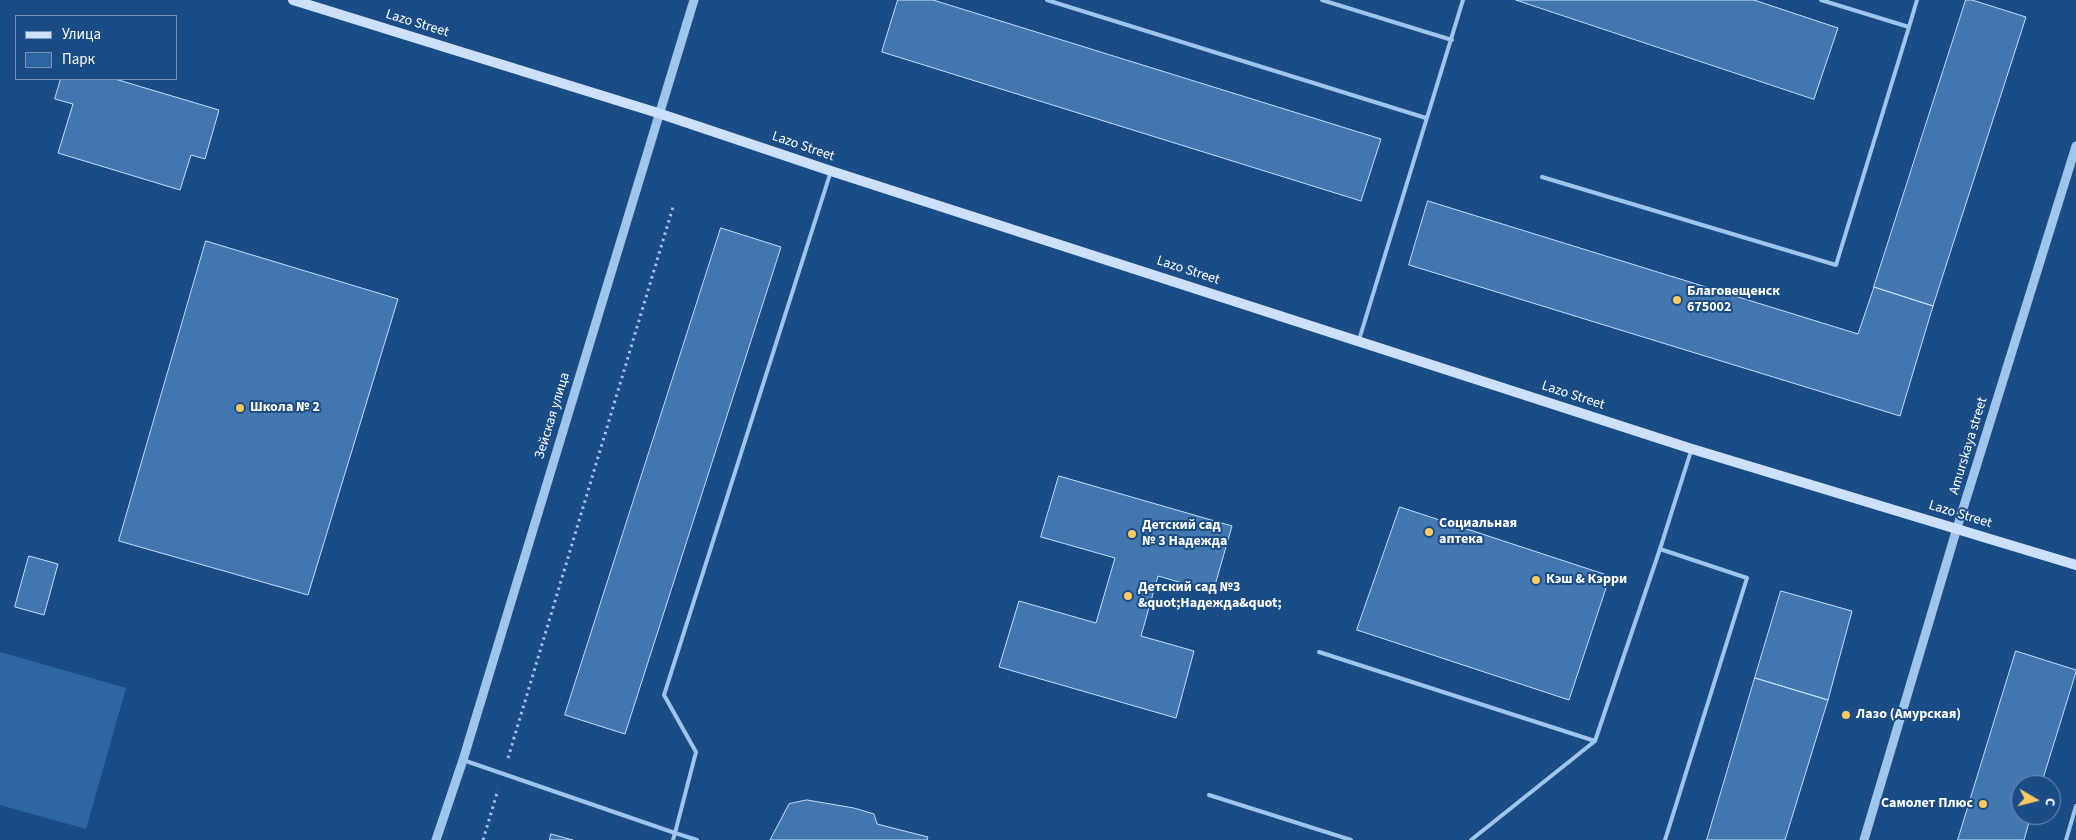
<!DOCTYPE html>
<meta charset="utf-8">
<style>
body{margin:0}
#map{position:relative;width:2076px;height:840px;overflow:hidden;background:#1a4d85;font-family:"Source Sans 3",sans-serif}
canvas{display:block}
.legend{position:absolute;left:15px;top:15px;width:162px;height:65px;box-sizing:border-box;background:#1a4d85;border:1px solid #7694b6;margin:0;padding:6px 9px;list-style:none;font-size:15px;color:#fff}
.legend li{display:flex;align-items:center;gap:10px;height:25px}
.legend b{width:25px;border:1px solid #7694b6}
.north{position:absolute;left:2011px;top:775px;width:50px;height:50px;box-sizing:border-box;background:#1a4d85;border:1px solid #7694b6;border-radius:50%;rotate:98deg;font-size:14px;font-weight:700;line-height:20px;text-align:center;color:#fff}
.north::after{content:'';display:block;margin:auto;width:18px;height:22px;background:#fec95c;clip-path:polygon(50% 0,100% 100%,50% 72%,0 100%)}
</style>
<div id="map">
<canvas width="2076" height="840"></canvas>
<ul class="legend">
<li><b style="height:6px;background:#cce1f9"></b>Улица</li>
<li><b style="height:14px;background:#2d67a3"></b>Парк</li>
</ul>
<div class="north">С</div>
</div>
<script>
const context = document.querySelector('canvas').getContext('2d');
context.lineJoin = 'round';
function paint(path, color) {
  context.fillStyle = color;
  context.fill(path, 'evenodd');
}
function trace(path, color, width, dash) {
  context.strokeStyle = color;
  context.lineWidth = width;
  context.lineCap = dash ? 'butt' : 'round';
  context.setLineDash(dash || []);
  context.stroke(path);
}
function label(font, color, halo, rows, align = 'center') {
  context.font = font + ' "Source Sans 3",sans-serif';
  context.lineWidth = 4;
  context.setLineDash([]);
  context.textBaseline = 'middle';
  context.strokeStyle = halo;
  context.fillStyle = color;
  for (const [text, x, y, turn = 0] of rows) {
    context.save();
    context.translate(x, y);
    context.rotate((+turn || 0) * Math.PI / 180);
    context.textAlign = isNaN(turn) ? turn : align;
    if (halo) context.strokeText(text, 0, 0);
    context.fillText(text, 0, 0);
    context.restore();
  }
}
const green = new Path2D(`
 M0 652 126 688 86 829 0 805Z`);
const building = new Path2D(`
 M898 0H933L1381 139 1361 201 882 52Z
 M1516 0H1754L1838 28 1814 99Z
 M1966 0H1972L2026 17 1933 306 1874 287Z
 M61 79H115L219 110 205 159 191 155 180 190 58 153 73 104 55 99Z
 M1428 201 1858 334 1874 287 1933 306 1900 416 1409 265Z
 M721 228 781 247 625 734 565 715Z
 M206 241 398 299 308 595 119 541Z
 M1059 476 1232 526 1213 592 1158 576 1141 636 1194 651 1176 718 999 667 1019 601 1096 623 1115 558 1041 537Z
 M1400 507 1610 576 1569 700 1357 630Z
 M29 556 58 564 44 615 15 607Z
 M1781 591 1852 611 1828 700 1755 678Z
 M2016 651 2076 670V672L2041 785H2021V815H2031L2024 840H1958Z
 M1755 678 1828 700 1785 840H1707Z
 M807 800 854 808 874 814 877 824 928 837 927 840H770L789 804Z
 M551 834 573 840H550Z`);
const path = new Path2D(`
 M508 758 673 207
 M483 840 498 790`);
const service = new Path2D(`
 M1047 0 1426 118
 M1322 0 1452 40
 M1821 0 1909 27 1917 0
 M1542 177 1836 265 1909 27
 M1359 340 1463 0
 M1660 549 1747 578 1665 840
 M1319 652 1595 741 1660 549 1691 451
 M463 760 675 833 696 752 664 695 831 171
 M1209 795 1351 840
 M673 840 675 833 697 840
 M1471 840 1595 741
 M2066 840 2076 806`);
const tertiary = new Path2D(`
 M436 840 463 760 694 0
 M1864 840 1957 528 2076 146`);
const secondary = new Path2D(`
 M293 0 658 113 831 171 1692 449 2076 565`);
const markers = [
 [1677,300,5,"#fec95c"],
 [240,408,5,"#fec95c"],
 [1429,532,5,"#fec95c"],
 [1132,534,5,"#fec95c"],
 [1536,580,5,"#fec95c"],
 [1128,596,5,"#fec95c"],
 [1846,715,5,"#fec95c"],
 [1983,804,5,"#fec95c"]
];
const streetNames = [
 ["Lazo Street",417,24,17],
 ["Lazo Street",803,147,19],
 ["Lazo Street",1188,271,18],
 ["Lazo Street",1573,396,18],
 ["Зейская улица",553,416,-73],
 ["Amurskaya street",1969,446,-73],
 ["Lazo Street",1960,515,17]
];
const poiNames = [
 ["Благовещенск",1687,292],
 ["675002",1687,308],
 ["Школа № 2",250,408],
 ["Социальная",1439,524],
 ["аптека",1439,540],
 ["Детский сад",1142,526],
 ["№ 3 Надежда",1142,542],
 ["Кэш & Кэрри",1546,580],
 ["Детский сад №3",1138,588],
 ["&quot;Надежда&quot;",1138,604],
 ["Лазо (Амурская)",1856,715],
 ["Самолет Плюс",1973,804,"right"]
];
paint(green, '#2d67a3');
paint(building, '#4277af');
trace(building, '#c5dff9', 1);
trace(path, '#a0c5ec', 3, [2.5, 4]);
trace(service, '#a0c5ec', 4);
trace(tertiary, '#a0c5ec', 9);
trace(secondary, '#cce1f9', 10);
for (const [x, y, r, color] of markers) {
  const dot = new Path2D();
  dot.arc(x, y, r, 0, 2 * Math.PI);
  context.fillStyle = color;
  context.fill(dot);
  trace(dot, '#1a4d85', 2);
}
label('14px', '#fff', '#1a4d85', streetNames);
label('bold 14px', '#fff', '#1a4d85', poiNames, 'left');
</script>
